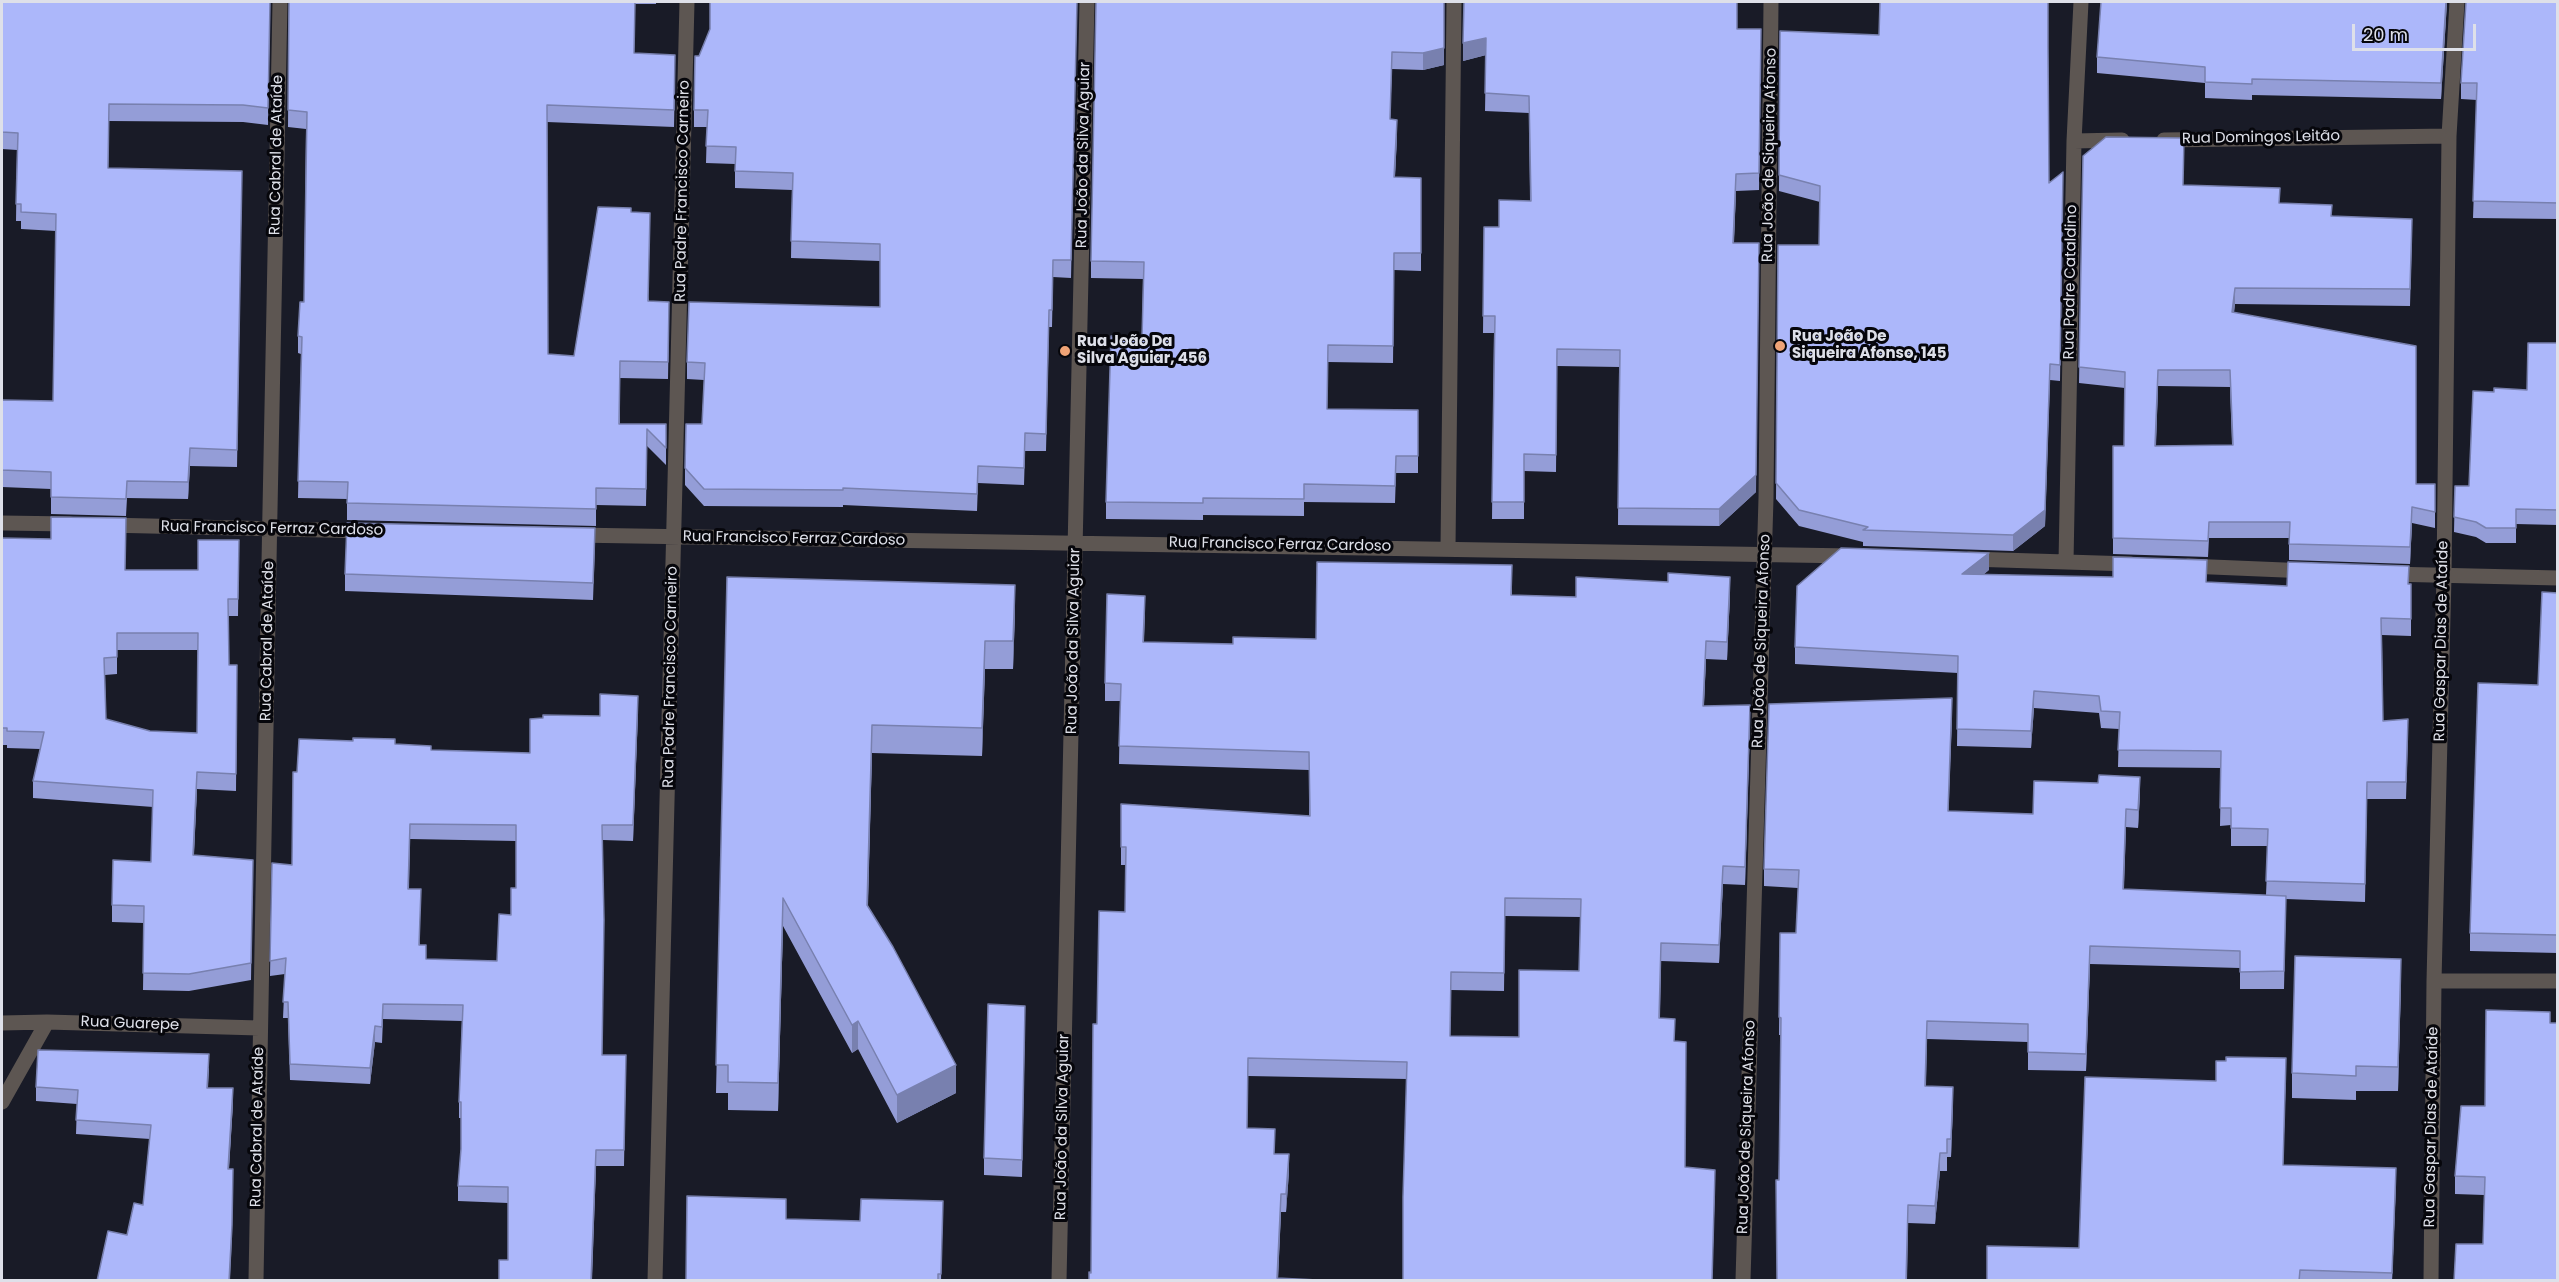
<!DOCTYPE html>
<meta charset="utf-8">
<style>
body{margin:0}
#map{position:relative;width:2559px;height:1282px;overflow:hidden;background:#191b27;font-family:Poppins,sans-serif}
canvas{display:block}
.frame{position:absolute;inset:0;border:3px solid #dee0e9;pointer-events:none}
.scale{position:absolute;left:2352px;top:24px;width:124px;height:27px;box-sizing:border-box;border:3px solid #dee0e9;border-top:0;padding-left:8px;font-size:18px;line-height:21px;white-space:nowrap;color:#dee0e9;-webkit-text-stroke:4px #06060b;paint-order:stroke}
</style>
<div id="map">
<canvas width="2559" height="1282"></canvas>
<div class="frame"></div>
<div class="scale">20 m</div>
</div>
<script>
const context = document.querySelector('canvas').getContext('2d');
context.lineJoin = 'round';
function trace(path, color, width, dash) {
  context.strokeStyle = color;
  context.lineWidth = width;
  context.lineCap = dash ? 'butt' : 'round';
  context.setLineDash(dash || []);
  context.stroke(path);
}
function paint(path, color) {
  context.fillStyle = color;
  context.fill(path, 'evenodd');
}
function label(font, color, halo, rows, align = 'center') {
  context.font = font + ' Poppins,sans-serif';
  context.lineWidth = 6;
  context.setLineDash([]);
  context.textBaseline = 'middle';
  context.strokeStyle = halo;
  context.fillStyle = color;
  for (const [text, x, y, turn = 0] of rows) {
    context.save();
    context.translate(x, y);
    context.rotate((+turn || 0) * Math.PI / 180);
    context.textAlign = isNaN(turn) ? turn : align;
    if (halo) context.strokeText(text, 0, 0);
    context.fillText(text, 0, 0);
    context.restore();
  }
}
const minor = new Path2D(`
 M2164 140 2449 136
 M2074 141 2122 140
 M2 523 70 524
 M106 525 367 531
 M574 535 1852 556
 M1448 548 1454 2
 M1969 559 2131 564
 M2066 562 2074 141 2081 2
 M2188 566 2308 571
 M2389 574 2558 578
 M2434 981H2558
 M2 1023 47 1022 259 1028
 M2 1102 47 1022
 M256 1280C261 854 273 428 280 2
 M655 1280 687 2
 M1059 1280 1087 2
 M1743 1280 1766 498 1771 2
 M2431 1280 2434 981 2444 576 2449 136 2457 2`);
const wall = new Path2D(`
 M2 2H270L268 125 243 122 109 121 108 168 242 171 237 467 190 466 188 499 127 498 126 516 51 514V489L2 487V400L53 401 56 231 21 229V221H16L17 150 2 149Z
 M289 2H656V4H635L634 53 675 72 674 127 547 122 548 354 574 356 631 212 649 301 669 319 668 379 620 378V424H666V465L647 446 646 506 596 505V526L347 520V499L298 498 301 354 298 353V336L304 302 306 129 288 127Z
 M1077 2 1071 278 1053 277 1052 327H1049L1046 451H1025L1024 485 978 483 977 511 843 505V507L704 506 685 485V468L702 424 704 380 687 379V362L880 307V261L791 258 792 190 735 188V164L706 163 707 127H694V110L699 56Z
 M1444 2V65L1423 70 1392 69 1390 119 1397 137 1395 177 1421 178V271L1394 270 1393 363 1328 362 1327 409 1418 410V473H1396L1395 503 1304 502V516L1203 515V520L1106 519V502L1142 337 1143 279 1091 278V261Z
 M1464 2 1737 29H1761L1759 190 1736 191 1734 243 1756 492 1719 526 1618 525 1619 367 1557 366 1556 472 1524 471V519H1492L1494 333H1483L1484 227H1499L1530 201 1529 113 1485 111 1486 55 1463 61Z
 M2447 2 2441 99 2252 95V100L2205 98V83L2097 73V57Z
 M2558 2V219L2473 218 2477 100 2461 99V83Z
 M1780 31 2048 55 2049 183 2063 172 2060 381 2050 380 2045 526 2013 551 1863 546V542L1799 526 1776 499 1778 245H1819L1820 202 1779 191Z
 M2083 156 2183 185 2280 203 2412 235 2410 306 2235 304 2234 312 2416 484H2435V528L2412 523 2410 564 2289 560V538H2209L2208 557 2113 554V446H2124L2125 388 2079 383ZM2158 386 2230 387 2232 445 2156 446Z
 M2558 343V525L2516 524V543H2486L2476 537 2454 532 2455 486H2469L2494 392 2527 390Z
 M2 538 125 570H198L239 540 238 616H228L229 665H237L236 791 197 789 194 855 253 860 251 980 189 991 143 990 144 923 112 922V905L151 862 153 807 33 798V781L40 749 7 748V745H2ZM117 650H198L197 733 150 731 106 719 105 675 117 674Z
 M595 545 593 600 345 591V574Z
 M1989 570 1984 574 2207 582 2287 586 2411 584V636L2382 635 2383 721 2408 736 2406 799H2367L2365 902 2286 899 2284 989H2240V968L2090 964 2086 1071 2028 1070V1042L1927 1039 1926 1086 1953 1104 1951 1157H1947V1171H1940L1935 1224 1908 1223 1907 1281H1777L1781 1035H1779L1780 933H1796L1798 888 1764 886V869L1952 716 1948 811 2033 814 2140 795 2138 828 2126 827 2124 889 2266 895 2268 846H2231V825L2220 826 2221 768 2118 767 2119 729 2101 728 2099 713 2034 708 2031 748 1957 746 1958 673 1795 664V647Z
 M727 577 1015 613 1013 669H985L982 756 872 753 868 906 956 1093 897 1123 858 1049 852 1053 783 926 778 1111 728 1110V1093H716Z
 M1512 583V595L1576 597 1730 595 1727 660 1706 659 1704 706 1750 723 1745 885 1723 884 1719 963 1661 961 1660 1018 1674 1041 1685 1167 1715 1187 1712 1281H1403L1407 1079 1248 1076 1247 1128 1275 1154 1289 1172 1286 1212H1281L1278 1278 1091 1273 1097 1024 1125 912V865H1121V804L1309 816V770L1119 764 1120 701H1105V683L1145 613 1144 642 1233 644 1316 639ZM1505 916 1581 917 1579 971 1519 1037 1450 1036 1451 990 1504 991Z
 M2558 593V953L2470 951V933L2538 685Z
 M638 712 633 841 603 840 602 1055H626L624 1166H596L592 1281H499L508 1260V1203L458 1201V1186L461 1149V1118H459V1102L462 1021 383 1019 382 1043 375 1042 370 1084 290 1080 288 1018H283L285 974 270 976 272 863 292 865 297 772 395 744 431 750 530 753 600 716ZM410 839 516 841V888L511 915 497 961 426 959 420 945 409 889Z
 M2401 983 2398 1091H2356V1100L2292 1098V1073Z
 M1025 1023 1022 1177 984 1175V1158Z
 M2550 1023 2483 1244 2484 1195 2455 1194V1176L2485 1106Z
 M209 1068 208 1088 233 1103 229 1169 232 1239 127 1235 143 1205 150 1139 76 1134 77 1104 36 1101V1087Z
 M2286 1074 2283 1165 2396 1183 2392 1281H1987L2079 1248 2216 1081Z
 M943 1201 941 1281H686L786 1219 860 1221Z`);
const shadedWall = new Path2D(`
 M1444 2V65L1423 70V53Z
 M2446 2H2447L2441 99V83Z
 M1486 38V55L1463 61V43Z
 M1397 120V137L1394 194V177Z
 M1736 174V191L1733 260V243Z
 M1759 243 1756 492 1719 526V509Z
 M2235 288V304L2232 328V312Z
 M2050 364 2045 526 2013 551V535Z
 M2158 370V386L2155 462V446Z
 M190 448V466L188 499V482Z
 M2412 507V523L2410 564V547Z
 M1989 553V570L1962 591V574Z
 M1730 577V595L1727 660V642Z
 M1015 585V613L1013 669V641Z
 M985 641V669L982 756V728Z
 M1706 641V659L1703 724V706Z
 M2034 691V708L2031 748V731Z
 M638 696V712L633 841V825Z
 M1952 698V716L1948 828V811Z
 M1750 705V723L1745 885V867Z
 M872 725V753L867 933V905Z
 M197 772V789L193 872V855Z
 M2140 777V795L2138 828V810Z
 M1723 866V884L1719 963V945Z
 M783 898V926L778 1111V1083Z
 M2090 946V964L2086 1071V1054Z
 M2401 959V983L2398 1091V1067Z
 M858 1021V1049L852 1053V1025Z
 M375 1026V1042L370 1084V1068Z
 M956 1065V1093L897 1123V1095Z
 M1953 1087V1104L1951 1157V1139Z
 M233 1088V1103L228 1183V1169Z
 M596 1150V1166L591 1281Z
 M1940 1153V1171L1935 1224V1206Z
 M1289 1154V1172L1286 1212V1194Z
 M2396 1168V1183L2392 1281V1273Z
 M233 1169 232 1239 230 1281H229Z
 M1281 1194V1212L1278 1281H1277Z`);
const building = new Path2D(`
 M2 2H270L268 108 243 105 109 104 108 168 242 171 237 450 190 448 188 482 127 481 126 499 51 497V472L2 470V400L53 401 56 214 21 212V204H16L18 133 2 132Z
 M289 2H635L634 53 675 55 674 110 547 105 548 354 574 356 598 207 631 208V212L650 213 648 301 669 302 668 362 620 361 619 424H666V448L647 429 646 489 596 488V509L347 503 348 482 298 481 302 337 298 336 300 302H304L307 112 288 110Z
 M710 2H1077L1071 260H1053L1052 310H1049L1046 434 1025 433 1024 468 978 466 977 494 843 488V490L704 489 685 468 686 424H702L705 363 687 362 689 302 880 307V244L791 241 793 173 735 171 736 147 706 146 708 110H694L695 56H699L710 29Z
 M1096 2H1444V48L1423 53 1392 52 1390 119 1397 120 1394 177 1421 178V253H1394L1393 346 1328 345 1327 409 1418 410V456H1396L1395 486 1304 484V499L1203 498V503L1106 502 1111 336 1142 337 1144 262 1091 261Z
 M1464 2H1737V29H1761L1759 173 1736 174 1733 243H1759L1756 475 1719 509 1618 508 1620 350 1557 349 1556 455 1524 454V502H1492L1495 316H1483L1484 227H1499V200L1531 201 1529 96 1485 93 1486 38 1463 43Z
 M1880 2H2048V47L2049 183 2063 172 2060 365 2050 364 2045 510 2013 535 1863 530 1868 527 1799 510 1776 483 1778 245H1819L1820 186 1779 175 1780 31 1879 35Z
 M2101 2H2446L2441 83 2252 79V84L2205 82V67L2097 57Z
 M2466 2H2558V203L2473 201 2477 83H2461Z
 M2106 137 2184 138 2183 185 2280 188 2279 203 2332 205 2331 216 2412 219 2410 289 2235 288 2232 312 2416 346V484H2435V512L2412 507 2410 547 2289 544 2290 522H2209L2208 541 2113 538V446H2124L2125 372 2079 367 2083 156ZM2158 370H2230L2233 445 2155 446Z
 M2528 343H2558V510L2516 509V528H2486L2476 522 2454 517 2455 486H2469L2473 391 2494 392V388L2527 390Z
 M51 517 126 518 125 570H198V540H239L238 599H228L229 665H237L236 774 197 772 193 855 253 860 251 963 189 974 143 973 144 906 112 905 113 860 151 862 153 790 33 781 44 732 7 731V728H2V538L51 539ZM117 633H198L197 733 150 731 106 719 104 658 117 657Z
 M347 523 595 528 593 583 345 574Z
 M1841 548 1989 553 1962 574 2113 577V557L2207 560 2206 582 2287 586 2288 562 2409 566 2408 584H2411V619L2381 618 2383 721 2408 719 2406 782H2367L2365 884 2266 881 2268 829 2231 828V808H2220L2221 751 2118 750 2120 712 2101 711 2099 696 2034 691 2031 731 1957 729 1958 656 1795 647 1797 586Z
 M1317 562 1512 565 1511 595 1576 597V577L1668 582V573L1730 577 1727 642 1706 641 1703 706 1750 705 1745 867 1723 866 1719 945 1661 943 1659 1018 1675 1019 1674 1041 1686 1042 1685 1167 1715 1170 1712 1281H1403V1197L1407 1062 1248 1058 1247 1128 1275 1129 1274 1154H1289L1286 1194H1281L1277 1278 1338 1281H1089V1272L1091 1273 1093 1024H1097L1099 911 1125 912 1126 847H1121V804L1310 816 1309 752 1119 746 1121 684 1105 683 1107 594 1145 596 1143 642 1233 644V637L1316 639ZM1505 898 1581 899 1579 971 1519 970V1037L1450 1036 1451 972 1504 973Z
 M727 577 1015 585 1013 641H985L982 728 872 725 867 905 893 947 956 1065 897 1095 858 1021 852 1025 783 898 778 1083 728 1082V1065H716Z
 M2542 592 2558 593V935L2470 933 2478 683 2538 685Z
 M600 694 638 696 633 825H602L604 920 602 1055H626L624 1150H596L591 1281H499V1260H508V1187L458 1186 461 1149V1102H459L463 1005 383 1004 382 1027 375 1026 370 1068 290 1064 288 1002H283L286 958 270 961 272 863 292 865 293 772H297L299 739 353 741V738L395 739V744L431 746V750L530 753V719L543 718V715L600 716ZM410 824 516 825V888H511V915L499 914 497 961 426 959V945H419L421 889H408Z
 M1952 698 1948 811 2033 814 2034 781 2098 783 2099 775 2140 777 2138 810 2126 809 2123 889 2286 896 2284 971 2240 972V951L2090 946 2086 1054 2028 1052V1024L1927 1021 1925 1086 1953 1087 1951 1139H1947V1153H1940L1935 1206 1908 1205 1906 1281H1777L1776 1180H1779L1781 1018 1779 1017 1780 933H1796L1799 870 1764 869 1769 704Z
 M2295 956 2401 959 2398 1067 2356 1066V1076L2292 1073Z
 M988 1004 1025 1006 1022 1160 984 1158Z
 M2486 1010 2550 1012V1023H2558V1281H2454L2456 1244H2483L2485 1177 2455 1176 2461 1106H2485Z
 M38 1050 209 1054 207 1088H233L228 1169H233L232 1225 229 1281H97L108 1231 127 1235 134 1203 143 1205 151 1125 76 1120 78 1090 36 1087Z
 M2226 1057 2286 1058 2283 1165 2396 1168 2392 1273 2300 1270 2299 1281H1987V1246L2079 1248 2085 1077 2216 1081V1061H2226Z
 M687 1196 786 1199V1219L860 1221 861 1199 943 1201 941 1274H938V1281H686Z`);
const markers = [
 [1780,346,6,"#efa376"],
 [1065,351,6,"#efa376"]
];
const streetNames = [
 ["Rua Domingos Leitão",2261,138,-1],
 ["Rua Cabral de Ataíde",277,155,-89],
 ["Rua João da Silva Aguiar",1084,155,-89],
 ["Rua João de Siqueira Afonso",1770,155,-89],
 ["Rua Padre Francisco Carneiro",683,191,-89],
 ["Rua Padre Cataldino",2071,282,-89],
 ["Rua Francisco Ferraz Cardoso",272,529,1],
 ["Rua Francisco Ferraz Cardoso",794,539,1],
 ["Rua Francisco Ferraz Cardoso",1280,545,1],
 ["Rua Cabral de Ataíde",268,641,-89],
 ["Rua João da Silva Aguiar",1074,641,-89],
 ["Rua João de Siqueira Afonso",1762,641,-88],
 ["Rua Gaspar Dias de Ataíde",2442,641,-89],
 ["Rua Padre Francisco Carneiro",671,677,-89],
 ["Rua Guarepe",130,1024,2],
 ["Rua Cabral de Ataíde",258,1127,-89],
 ["Rua João da Silva Aguiar",1063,1127,-89],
 ["Rua João de Siqueira Afonso",1747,1127,-88],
 ["Rua Gaspar Dias de Ataíde",2432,1127,-89]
];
const poiNames = [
 ["Rua João De",1792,337],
 ["Siqueira Afonso, 145",1792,354],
 ["Rua João Da",1077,342],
 ["Silva Aguiar, 456",1077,359]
];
trace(minor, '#5d5652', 15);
paint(wall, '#949dd7');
paint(shadedWall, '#7880af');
paint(building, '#acb7fa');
trace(building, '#7880af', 1.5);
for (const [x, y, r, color] of markers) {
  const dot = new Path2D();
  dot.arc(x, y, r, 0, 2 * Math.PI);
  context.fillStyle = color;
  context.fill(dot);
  trace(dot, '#06060b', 2);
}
label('15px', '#dee0e9', '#06060b', streetNames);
label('bold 15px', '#dee0e9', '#06060b', poiNames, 'left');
</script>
